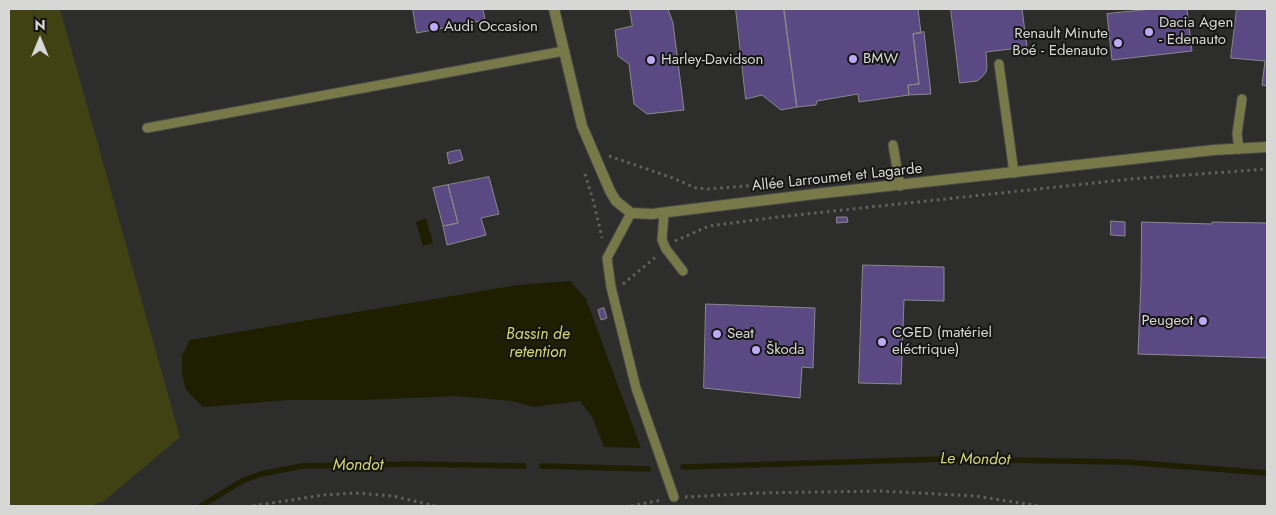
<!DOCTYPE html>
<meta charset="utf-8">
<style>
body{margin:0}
#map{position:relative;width:1276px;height:515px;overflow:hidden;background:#2d2d2b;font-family:Jost,sans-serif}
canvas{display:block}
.frame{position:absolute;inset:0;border:10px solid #d7d7d5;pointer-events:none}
.north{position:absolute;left:15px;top:15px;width:50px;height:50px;-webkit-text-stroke:4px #151514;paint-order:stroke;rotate:0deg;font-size:14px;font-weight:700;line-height:20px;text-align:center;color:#d7d7d5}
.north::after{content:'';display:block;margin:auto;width:18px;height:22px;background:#d7d7d5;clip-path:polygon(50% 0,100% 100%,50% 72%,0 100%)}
</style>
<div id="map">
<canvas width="1276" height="515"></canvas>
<div class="frame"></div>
<div class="north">N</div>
</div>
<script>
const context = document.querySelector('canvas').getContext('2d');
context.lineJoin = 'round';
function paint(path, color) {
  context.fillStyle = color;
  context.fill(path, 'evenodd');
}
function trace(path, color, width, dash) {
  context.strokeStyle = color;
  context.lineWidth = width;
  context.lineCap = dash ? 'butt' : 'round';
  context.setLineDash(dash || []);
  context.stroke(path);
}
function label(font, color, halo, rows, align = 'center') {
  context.font = font + ' Jost,sans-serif';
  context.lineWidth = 4;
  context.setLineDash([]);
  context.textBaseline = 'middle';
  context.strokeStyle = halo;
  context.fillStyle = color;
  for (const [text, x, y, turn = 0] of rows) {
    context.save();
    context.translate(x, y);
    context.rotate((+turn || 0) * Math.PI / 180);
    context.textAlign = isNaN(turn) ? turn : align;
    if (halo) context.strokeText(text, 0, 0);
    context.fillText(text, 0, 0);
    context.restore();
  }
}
const green = new Path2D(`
 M9 9H60L180 437 104 501 89 506H9Z`);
const water = new Path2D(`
 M426 218 433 243 423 246 416 222Z
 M570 281 586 299 641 448 604 447 593 418 580 401 533 407 512 401 458 396 362 400H287L203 407 186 390 182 374V355L190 340 518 285Z`);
const stream = new Path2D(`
 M542 466 648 469
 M683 467 943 459 1126 462 1267 473
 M201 506 242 481 261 474 302 466 413 464 524 466`);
const building = new Path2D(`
 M413 9H483L485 20 417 33Z
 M630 9H668L673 23 684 110 647 114 634 104 629 64 618 56 615 30 632 26Z
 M736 9H784L797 107 781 110 762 95 746 99Z
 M784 9H918L921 33 913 34 919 84 908 85 909 95 859 102 858 94 817 101 816 105 797 107Z
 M951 9H1022L1027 47 986 52 987 67 986 72 982 77 977 81 960 83Z
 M1152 9H1187L1192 51 1112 60 1107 14Z
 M1237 9H1267V86L1262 85 1265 61 1231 58Z
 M924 32 931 94 909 95 908 85 919 84 913 34Z
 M460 150 463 160 449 164 447 153Z
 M489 177 499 214 481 218 486 235 447 245 443 226 458 223 448 185Z
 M448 185 458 223 443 226 433 188Z
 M837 217H847L848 222 837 223Z
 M1111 221 1125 222V236L1111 235Z
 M1142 222 1212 224V222L1267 223V358L1138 354 1141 281Z
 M863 265 944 267V301L904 300 901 384 859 383Z
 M706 304 815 308 813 368 802 367 800 398 704 388Z
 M604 308 607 318 601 320 598 310Z`);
const path = new Path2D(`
 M609 156 670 177 696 188 708 189 759 185
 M585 174 594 203 602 238
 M675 241 709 226 778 217 1131 179 1267 169
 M623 284 657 256
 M685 497 758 493 881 491 975 496 1040 506
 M253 506 323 495 355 493 393 496 435 506
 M631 506 662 500`);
const service = new Path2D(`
 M999 64 1014 173
 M147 128 564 51
 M893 145 900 186
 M1239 149 1237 134 1242 99
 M631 213 607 258 611 287 636 388 674 497
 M664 213 662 240 666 249 683 271`);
const minor = new Path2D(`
 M554 9 582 126 610 191 616 201 631 213 652 214 815 194 1214 150 1267 147`);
const markers = [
 [434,27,5,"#bea9f5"],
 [1149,32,5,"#bea9f5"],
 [1118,43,5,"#bea9f5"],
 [853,59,5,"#bea9f5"],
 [651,60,5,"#bea9f5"],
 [1203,321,5,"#bea9f5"],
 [717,334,5,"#bea9f5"],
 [882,342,5,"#bea9f5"],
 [756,350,5,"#bea9f5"]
];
const poiNames = [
 ["Dacia Agen",1159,23],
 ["- Edenauto",1159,40],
 ["Audi Occasion",444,27],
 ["Renault Minute",1108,34,"right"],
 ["Boé - Edenauto",1108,51,"right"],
 ["BMW",863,59],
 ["Harley-Davidson",661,60],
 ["Peugeot",1193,321,"right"],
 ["CGED (matériel",892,333],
 ["eléctrique)",892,350],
 ["Seat",727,334],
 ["Škoda",766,350]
];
const streetNames = [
 ["Allée Larroumet et Lagarde",837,178,-6]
];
const waterNames = [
 ["Bassin de",538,335],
 ["retention",538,353],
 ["Le Mondot",975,460,1],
 ["Mondot",358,466]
];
paint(green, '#404213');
paint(water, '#1e1e00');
trace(stream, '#1e1e00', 5.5);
paint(building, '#5a4982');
trace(building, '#8a898c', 1);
trace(service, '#484846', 11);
trace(minor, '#484846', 12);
trace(path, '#61615f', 3, [2.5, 4]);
trace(service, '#777949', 9);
trace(minor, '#777949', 10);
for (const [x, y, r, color] of markers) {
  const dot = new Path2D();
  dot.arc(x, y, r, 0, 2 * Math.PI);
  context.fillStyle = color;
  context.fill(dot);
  trace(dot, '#151514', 2);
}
label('15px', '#d7d7d5', '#151514', poiNames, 'left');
label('15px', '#d7d7d5', '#151514', streetNames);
label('italic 16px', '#d2d674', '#151514', waterNames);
</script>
